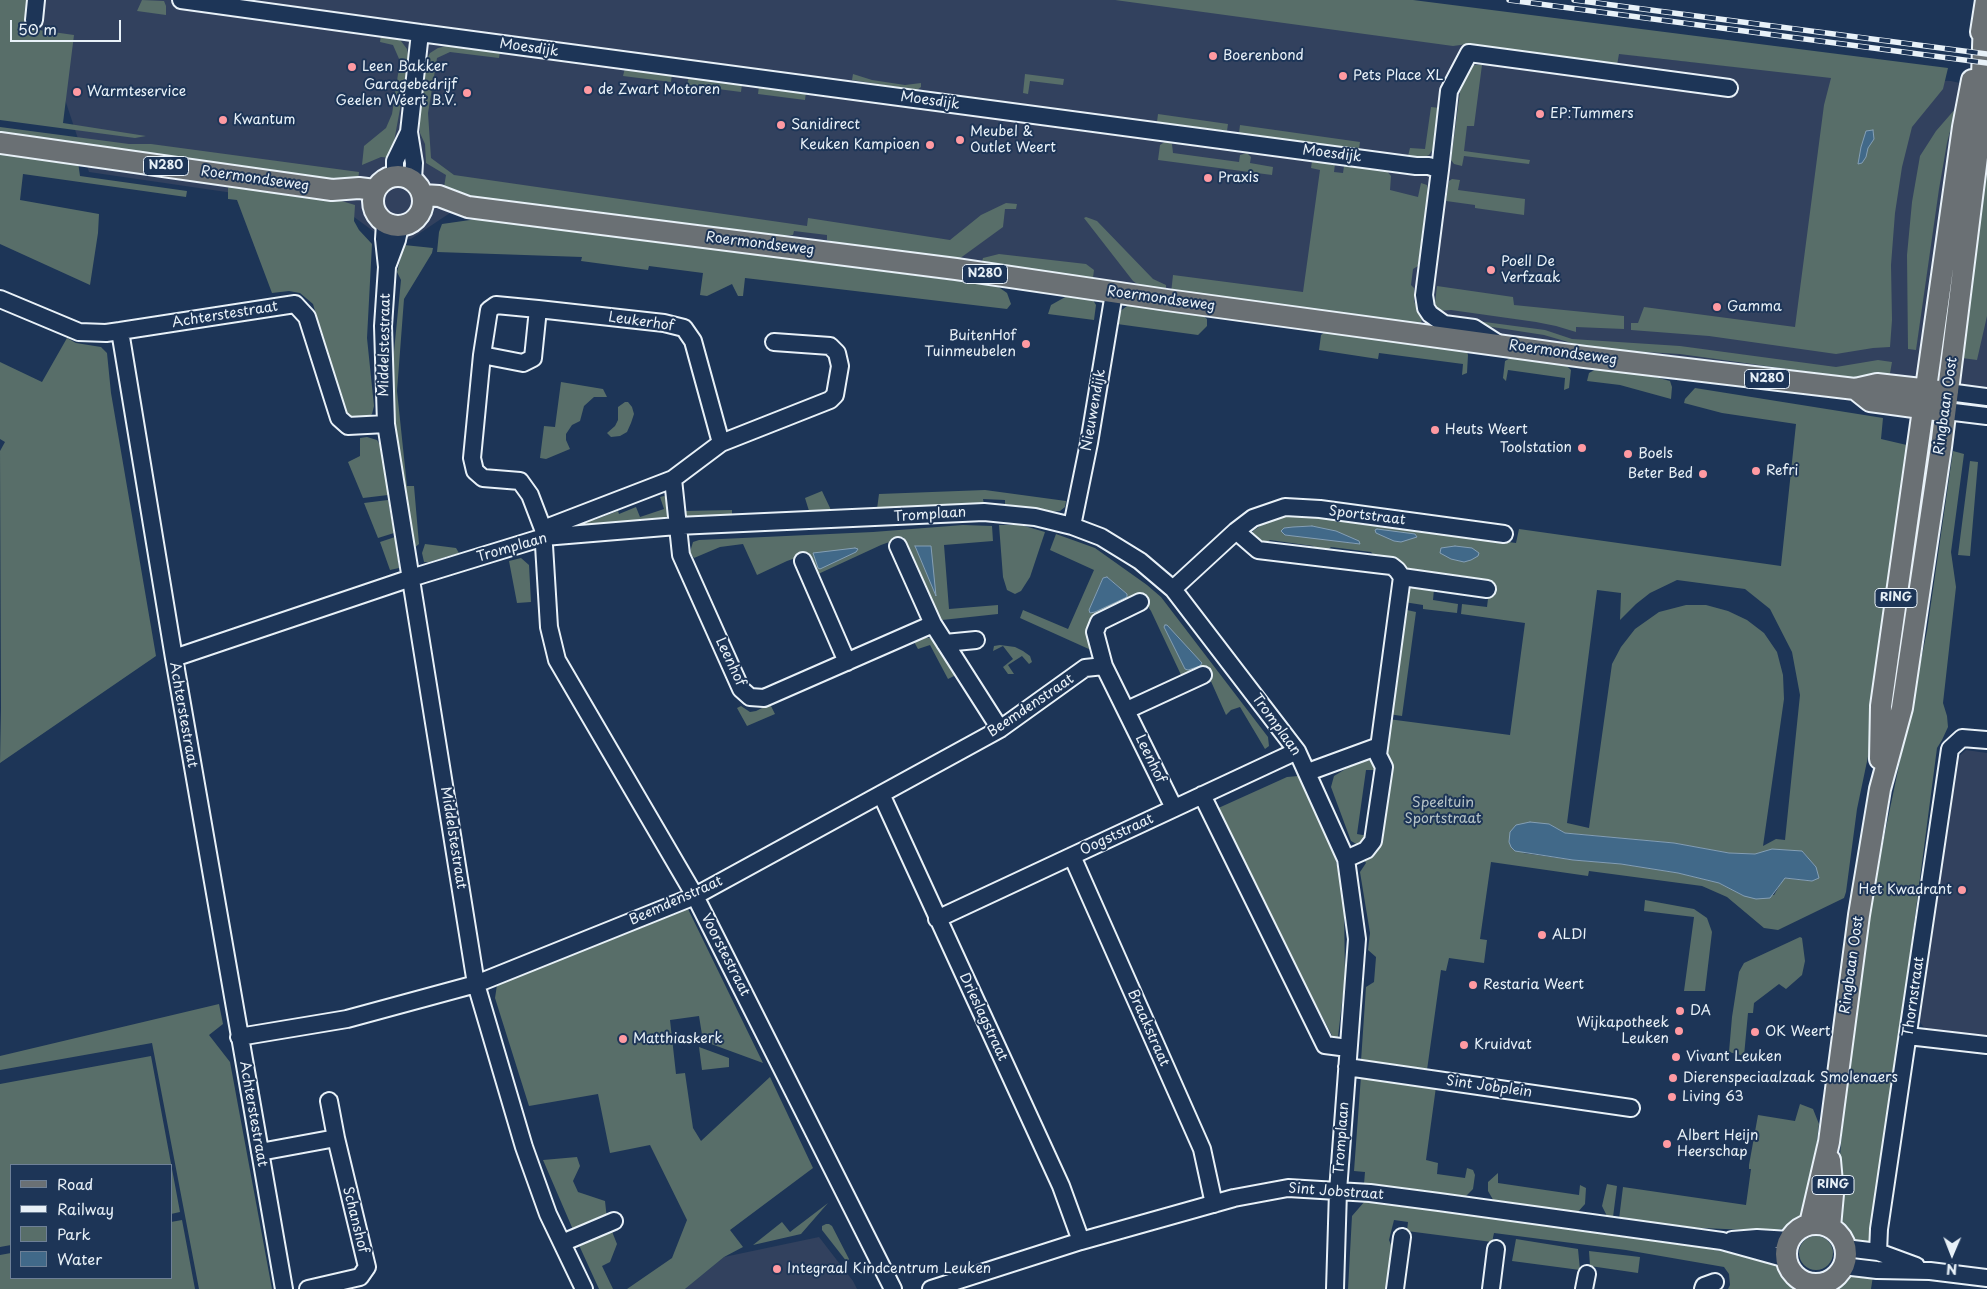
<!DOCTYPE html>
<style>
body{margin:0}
#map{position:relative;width:1987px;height:1289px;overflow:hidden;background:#1d3557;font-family:"Playpen Sans",sans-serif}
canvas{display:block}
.legend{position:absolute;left:10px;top:1164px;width:162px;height:115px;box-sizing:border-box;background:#1d3557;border:1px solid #6e8097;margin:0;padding:6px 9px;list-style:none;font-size:15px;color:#e8f1f8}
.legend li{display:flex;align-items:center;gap:10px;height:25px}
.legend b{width:25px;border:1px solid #6e8097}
.north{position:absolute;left:1927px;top:1229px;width:50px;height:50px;-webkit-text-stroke:4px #1d3557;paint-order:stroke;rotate:181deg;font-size:14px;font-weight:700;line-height:20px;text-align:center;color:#e8f1f8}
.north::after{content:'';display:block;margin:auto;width:18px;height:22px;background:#e8f1f8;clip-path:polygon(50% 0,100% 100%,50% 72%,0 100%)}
.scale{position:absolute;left:10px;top:20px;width:111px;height:22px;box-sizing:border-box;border:2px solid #e8f1f8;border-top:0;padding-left:6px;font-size:15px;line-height:18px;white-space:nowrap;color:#e8f1f8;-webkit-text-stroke:4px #1d3557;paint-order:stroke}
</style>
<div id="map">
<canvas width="1987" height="1289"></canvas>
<ul class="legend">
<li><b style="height:6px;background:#6a7074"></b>Road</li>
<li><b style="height:6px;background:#e8f1f8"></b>Railway</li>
<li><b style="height:14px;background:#586e69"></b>Park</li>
<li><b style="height:14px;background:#416989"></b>Water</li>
</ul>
<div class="north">N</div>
<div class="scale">50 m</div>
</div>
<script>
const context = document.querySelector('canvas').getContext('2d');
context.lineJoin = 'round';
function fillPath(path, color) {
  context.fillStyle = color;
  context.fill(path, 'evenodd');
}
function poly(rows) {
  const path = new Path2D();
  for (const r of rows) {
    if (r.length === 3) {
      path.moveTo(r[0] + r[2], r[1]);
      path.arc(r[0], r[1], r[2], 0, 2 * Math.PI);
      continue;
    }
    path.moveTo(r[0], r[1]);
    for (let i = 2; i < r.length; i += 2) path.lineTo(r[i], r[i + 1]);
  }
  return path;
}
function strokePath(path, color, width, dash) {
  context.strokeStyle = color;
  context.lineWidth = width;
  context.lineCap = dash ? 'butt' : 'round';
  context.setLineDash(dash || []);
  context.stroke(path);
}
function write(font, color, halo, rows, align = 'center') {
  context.font = font + ' "Playpen Sans",sans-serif';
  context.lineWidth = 4;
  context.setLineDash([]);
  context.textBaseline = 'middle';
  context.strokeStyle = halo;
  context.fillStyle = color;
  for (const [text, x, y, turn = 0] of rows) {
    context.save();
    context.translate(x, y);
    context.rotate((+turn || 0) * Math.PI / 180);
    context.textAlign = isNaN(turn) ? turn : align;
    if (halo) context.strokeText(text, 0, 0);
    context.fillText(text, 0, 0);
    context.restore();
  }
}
const built = poly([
 [32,0,1222,0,1663,59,1826,76,1951,81,1987,89,1987,419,1282,324,724,240,450,213,411,239,380,236,343,209,89,172],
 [1966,750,1987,753,1987,1037,1925,1029,1919,1021,1955,760],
 [819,1237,853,1281,857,1289,685,1289,724,1257]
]);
const green = poly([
 [0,0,28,0,25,28,74,35,63,123,146,136,135,138,0,120],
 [142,0,164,1,166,6,166,15,137,11],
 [1115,0,1413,0,1948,68,1943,89,1912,127,1902,167,1895,213,1891,265,1892,320,1890,347,1873,348,1836,354,1709,336,1631,330,1631,323,1638,323,1644,307,1795,327,1824,105,1831,78,1619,54,1617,65,1468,44,1453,46],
 [381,35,397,38,401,41,407,49,409,60,391,158,381,157,362,165,364,146,386,128,392,114,400,61,393,45,380,42],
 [451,45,500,52,499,58,450,52,437,58,428,113,431,158,454,175,807,226,808,218,950,240,981,215,1006,203,1017,204,1016,209,1005,209,1003,227,959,259,864,251,827,240,827,235,794,231,793,235,760,237,462,198,443,193,446,175,426,163,425,144,420,133,419,105,426,61,430,53,438,48],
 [1474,65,1482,65,1474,126,1467,126,1464,151,1530,160,1529,164,1464,156,1462,166,1454,164,1451,160,1462,77,1466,69],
 [625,68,672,74,671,82,623,76],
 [853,74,872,80,905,85,921,83,921,87,917,90,852,80],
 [1025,74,1064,79,1063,85,1030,81,1028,94,1023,93],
 [689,76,742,84,741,92,687,85],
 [759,86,806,92,805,100,758,94],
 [1431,107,1440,108,1434,148,1429,155,1422,158,1408,156,1410,148,1425,149],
 [1956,108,1947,143,1939,189,1916,350,1908,349,1907,255,1912,202,1920,156,1936,131],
 [1158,114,1228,124,1227,131,1157,122],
 [1240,125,1360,142,1359,149,1239,133],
 [0,127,129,144,151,144,359,172,358,182,347,182,0,136],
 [1166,141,1172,144,1173,153,1239,162,1240,155,1247,153,1251,157,1250,163,1273,167,1272,175,1158,160,1160,145],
 [1987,150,1987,316,1977,360,1962,358],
 [0,151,78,162,80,176,187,191,186,197,23,174,20,200,99,214,98,233,90,285,0,244],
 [1312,161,1335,164,1334,172,1343,173,1344,166,1386,170,1391,176,1390,190,1418,197,1421,183,1427,185,1428,191,1418,266,1413,269,1411,285,1414,288,1414,301,1422,318,1421,324,1171,293,1173,275,1303,292,1320,170,1311,168],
 [1452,179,1460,180,1458,190,1525,199,1524,215,1475,208,1475,205,1446,201,1449,181],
 [230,185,335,199,355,205,354,221,359,230,372,244,367,338,374,406,372,414,364,419,349,418,345,412,313,304,300,293,289,291,272,293,237,200,228,199,228,188],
 [1086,217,1097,221,1153,279,1166,285,1166,291,1143,288,1133,281,1084,218],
 [477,219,997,286,1007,293,1011,304,1007,309,745,278,743,296,738,296,732,284,707,296,700,295,703,273,649,266,648,270,581,261,582,257,437,252,439,232,442,224],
 [404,245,433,248,432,253,404,299,397,391,407,486,414,486,419,544,413,549,391,410,392,372,401,280,397,272],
 [999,254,1086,264,1094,270,1093,278,1087,281,987,267,982,262,983,258],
 [1437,286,1513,297,1514,305,1624,316,1624,329,1576,327,1576,332,1556,326,1536,322,1451,310,1438,311,1435,303],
 [1067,296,1093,300,1096,305,1094,320,1048,314,1051,305],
 [1136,305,1201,314,1207,319,1207,326,1198,335,1117,324,1119,312,1127,306],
 [1447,317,1545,330,1572,339,1680,346,1836,367,1878,360,1892,362,1889,379,1852,378,1680,354,1592,349,1544,335,1447,320],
 [1326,331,1466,349,1468,355,1467,373,1462,375,1463,364,1379,353,1378,359,1319,350,1321,335],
 [67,338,76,343,101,347,107,353,111,393,156,656,0,763,1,709,0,451,5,442,0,439,0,362,42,382],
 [1514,356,1564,363,1571,370,1569,388,1564,390,1565,378,1508,370,1506,381,1503,378,1505,361],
 [1598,368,1640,373,1670,381,1672,387,1671,399,1620,385,1587,381,1589,373],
 [561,382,603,389,607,397,594,397,584,406,580,421,572,425,566,434,566,440,570,449,546,459,540,458,544,426,555,427],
 [1695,388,1883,418,1881,439,1911,446,1874,728,1857,809,1846,892,1844,898,1778,930,1764,928,1727,897,1702,886,1589,871,1588,876,1491,862,1480,939,1487,940,1484,963,1449,958,1446,971,1441,970,1427,1070,1361,1061,1366,987,1374,982,1376,957,1368,950,1370,933,1360,872,1366,863,1364,860,1372,856,1377,849,1388,719,1510,735,1525,623,1461,614,1462,604,1487,607,1490,582,1408,572,1376,558,1371,552,1331,547,1325,552,1317,551,1313,546,1270,540,1264,544,1252,535,1253,531,1267,521,1283,516,1304,516,1516,543,1519,529,1781,566,1796,424,1722,413,1684,403,1685,399],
 [1312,526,1357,544,1320,538,1285,535,1284,528],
 [1677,580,1745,589,1770,609,1792,652,1800,695,1785,840,1776,839,1763,846,1784,699,1783,675,1777,652,1764,633,1747,620,1728,611,1706,605,1686,605,1659,612,1635,629,1621,647,1612,664,1589,828,1567,823,1597,590,1621,593,1620,620,1636,604,1650,593],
 [1549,824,1565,833,1674,843,1729,853,1755,854,1802,851,1816,867,1812,881,1784,878,1774,895,1744,896,1719,883,1678,873,1621,864,1573,860,1523,853],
 [625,402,628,402,632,407,634,414,631,423,627,432,620,436,611,437,607,433,615,426,618,420,618,407],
 [367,437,377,440,380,445,388,495,363,498,348,462,360,456,360,438],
 [1953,451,1964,454,1951,552,1956,587,1943,703,1947,716,1948,727,1942,740,1937,748,1873,1238,1869,1244,1855,1241,1848,1235,1838,1218,1836,1207,1846,1079,1868,914,1927,631],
 [1970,461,1978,462,1970,556,1958,555],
 [985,490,1066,501,1065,507,1060,511,1050,512,1005,504,1005,500,983,499,984,504,877,509,879,494],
 [822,491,831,510,809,511,805,498],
 [664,496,668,498,669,518,665,521,576,528,578,524,592,518,594,520,618,511,619,514,636,507,640,517,664,509,660,497],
 [388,500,394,533,378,538,364,503],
 [732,510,732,516,688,517,685,516,685,511],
 [963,525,992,526,993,541,944,545,949,609,998,605,998,614,942,620,937,617,903,537,881,545,816,575,807,554,787,561,757,575,743,544,720,547,694,558,690,552,693,542,699,540,873,532],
 [999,525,1021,525,1045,532,1030,577,1021,591,1015,594,1007,590,1003,577],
 [1056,534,1095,548,1147,585,1161,597,1268,737,1269,746,1265,749,1240,707,1231,710,1226,715,1205,668,1182,677,1151,611,1143,599,1092,619,1088,633,1093,650,1091,650,1020,618,1023,610,1068,629,1094,570,1050,550],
 [1107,577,1127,594,1090,613,1089,610,1103,578],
 [395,537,399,568,390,570,380,542],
 [425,544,456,548,459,553,429,562,424,562,422,553],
 [521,558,529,565,531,602,517,603,509,561],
 [1415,587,1434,589,1433,600,1458,604,1457,613,1423,609,1423,605,1404,602,1405,594,1409,589],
 [1407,610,1416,612,1402,716,1388,714,1402,614,1406,614],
 [921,637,930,638,934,642,956,675,948,679,930,645,918,649,913,640],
 [1000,645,1015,647,1023,651,1030,656,1032,662,1029,664,1022,656,1008,665,1014,674,1008,674,1003,667,1013,659,1003,646,993,651,994,646],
 [770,704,775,714,747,726,737,708,741,706,750,712,756,711],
 [1362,759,1371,761,1377,770,1366,770,1357,834,1368,836,1365,842,1358,845,1351,841,1331,787,1334,776],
 [1298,776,1308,789,1333,848,1340,879,1344,906,1345,977,1337,1045,1214,810,1287,777],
 [1645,900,1694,909,1707,918,1712,932,1705,991,1684,991,1694,917,1644,911],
 [688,909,763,1063,703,1041,699,1016,670,1020,676,1074,685,1073,693,1128,701,1141,770,1077,813,1168,730,1230,743,1247,724,1257,685,1289,627,1289,672,1258,687,1220,650,1145,610,1153,598,1094,529,1106,495,998,497,985],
 [1800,937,1802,938,1805,961,1802,975,1786,989,1779,984,1754,1003,1753,1013,1748,1013,1744,1056,1729,1052,1732,1017,1739,972,1744,963],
 [219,1004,223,1024,209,1035,230,1062,272,1289,199,1289,152,1043,0,1070,0,1056],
 [699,1047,729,1058,729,1067,702,1070],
 [151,1056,180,1212,171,1214,171,1165,11,1165,11,1245,0,1247,0,1084],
 [1361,1076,1436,1087,1426,1160,1438,1163,1437,1174,1465,1178,1467,1168,1473,1170,1475,1175,1473,1189,1464,1198,1364,1184,1365,1172,1354,1171],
 [1800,1104,1813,1109,1819,1124,1811,1193,1802,1218,1787,1228,1770,1231,1680,1227,1619,1219,1623,1187,1746,1205,1751,1169,1749,1169,1749,1165,1758,1115,1795,1121],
 [577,1157,580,1166,573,1181,578,1192,605,1201,607,1219,574,1232,543,1160],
 [1498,1173,1498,1183,1579,1195,1580,1185,1586,1188,1585,1204,1576,1214,1495,1203,1488,1191,1488,1182],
 [1607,1184,1617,1186,1613,1217,1607,1216,1602,1206],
 [1365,1201,1629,1234,1769,1260,1781,1269,1791,1283,1793,1289,1728,1289,1730,1285,1729,1274,1724,1267,1626,1250,1494,1233,1492,1242,1407,1231,1408,1222,1394,1220,1389,1240,1393,1250,1387,1289,1348,1289,1352,1216],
 [828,1203,801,1234,753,1245,782,1222,790,1232],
 [182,1220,195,1289,0,1289,0,1255,11,1253,11,1278,171,1278,171,1222],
 [826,1224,829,1224,832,1226,849,1259,847,1262,822,1230,822,1226],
 [611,1229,617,1244,610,1262,602,1266,613,1289,599,1289,578,1243],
 [1816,1253,17],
 [1516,1239,1578,1249,1580,1270,1512,1261],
 [1589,1251,1640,1257,1638,1273,1590,1266],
 [1851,1275,1873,1276,1871,1289,1830,1289]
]);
const water = poly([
 [1873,130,1874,139,1868,148,1866,157,1862,163,1858,164,1861,147,1866,131,1873,130],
 [1312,526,1336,531,1359,541,1360,544,1285,535,1281,531,1284,528,1293,527,1312,526],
 [1377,529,1415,534,1417,537,1401,542,1394,541,1376,533,1375,530,1377,529],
 [915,546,931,546,936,596,915,546],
 [1455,546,1472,548,1479,553,1478,556,1471,560,1464,562,1451,559,1440,553,1441,548,1455,546],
 [855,548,858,549,856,552,820,569,818,568,813,553,855,548],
 [1107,577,1127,594,1127,597,1095,612,1090,613,1089,610,1103,578,1107,577],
 [1165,625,1167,625,1202,663,1200,666,1188,670,1185,669,1164,627,1165,625],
 [1530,822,1549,824,1565,833,1674,843,1729,853,1755,854,1772,849,1802,851,1816,867,1819,878,1812,881,1785,878,1770,898,1756,899,1744,896,1719,883,1678,873,1621,864,1573,860,1515,851,1511,847,1509,842,1510,832,1516,825,1530,822]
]);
const minor = poly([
 [181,0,420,33,409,132,414,163,413,180],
 [34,20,36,0],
 [420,33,1416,166,1429,166,1440,170,1449,91,1469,53,1729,88],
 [1440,170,1424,295,1426,308,1430,314,1444,324,1474,328,1499,344],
 [395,176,395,161,409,132],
 [385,223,384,239,387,267,383,326,386,424,476,984,524,1147,548,1214,584,1289],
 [388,264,397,240,400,226],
 [0,299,79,332,106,333,120,331],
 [774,342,830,346,837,353,840,366,835,395,830,400,721,443,673,479,681,555,741,689,750,697,764,698,933,624,1000,729],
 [482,355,523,363,533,358,538,309],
 [1948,392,1987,397],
 [1946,411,1987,416],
 [721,443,693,341,684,328,664,323,538,309,496,305,489,310,482,355,472,458,475,471,483,478,520,481,530,495,543,529,549,627,557,660,695,896,893,1289],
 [1072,526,1089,443,1114,293],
 [543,529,673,479],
 [1236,531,1258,550,1383,565,1392,566,1397,570,1402,577],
 [898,546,933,624],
 [803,561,847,662],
 [1173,589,1236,531,1253,518,1285,507,1320,509,1504,534],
 [1140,602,1099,622,1095,632,1104,666,1174,808],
 [945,643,976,640],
 [174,658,411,578,544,537,677,526,984,512,1035,517,1072,526,1101,537,1140,561,1173,589,1297,751,1346,859,1357,939,1338,1191,1335,1289],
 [1127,710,1203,675],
 [1308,772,1379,746],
 [881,794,1061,1186,1081,1241],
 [1202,795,1325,1045,1348,1048],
 [1072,856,1202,1149,1214,1204],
 [1346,859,1366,850,1373,841,1384,767,1378,755,1402,577,1487,589],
 [937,919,1297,751],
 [1908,1036,1987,1045],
 [239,1037,347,1019,476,984,695,896,1000,729,1085,668,1104,666],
 [1347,1067,1631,1108],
 [260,1152,336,1138],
 [1732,1240,1757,1238,1790,1240],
 [562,1243,614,1221],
 [1845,1248,1878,1252,1916,1266],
 [1878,1252,1879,1229,1950,749,1962,738,1987,740],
 [1843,1266,1877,1270,1930,1271,1987,1278],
 [284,1289,174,658,120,331,295,304,307,317,339,418,348,426,386,424],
 [308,1289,360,1277,367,1267,336,1138,329,1101],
 [931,1289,1081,1241,1234,1198,1288,1188,1370,1193,1439,1202,1722,1241,1787,1259],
 [1395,1289,1402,1237],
 [1491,1289,1496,1249],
 [1584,1289,1587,1274],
 [1703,1289,1704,1286,1715,1282]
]);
const major = poly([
 [1981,32,1986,0],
 [0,143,332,190,359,188,375,190],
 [398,201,25],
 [423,195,439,196,468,207,956,269,1167,300,1585,357,1855,389,1877,384,1948,392],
 [1855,389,1870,401,1936,410],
 [1880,759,1881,706,1963,127,1972,80],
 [1810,1224,1829,1142,1859,915,1880,789,1902,708,1941,447,1980,133,1984,19],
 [1816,1254,30],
 [1830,1227,1833,1194,1830,1160]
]);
const rail = poly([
 [1509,0,1987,63],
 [1574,0,1987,54]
]);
const markers = [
 [1213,56,5,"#ff9aa2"],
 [352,67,5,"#ff9aa2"],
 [1343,76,5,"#ff9aa2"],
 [588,90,5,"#ff9aa2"],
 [77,92,5,"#ff9aa2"],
 [467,93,5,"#ff9aa2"],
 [1540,114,5,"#ff9aa2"],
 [223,120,5,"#ff9aa2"],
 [781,125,5,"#ff9aa2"],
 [960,140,5,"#ff9aa2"],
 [930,145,5,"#ff9aa2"],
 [1208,178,5,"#ff9aa2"],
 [1491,270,5,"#ff9aa2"],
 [1717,307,5,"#ff9aa2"],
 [1026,344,5,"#ff9aa2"],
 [1435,430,5,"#ff9aa2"],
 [1582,448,5,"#ff9aa2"],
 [1628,454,5,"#ff9aa2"],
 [1756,471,5,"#ff9aa2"],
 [1703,474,5,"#ff9aa2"],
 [1962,890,5,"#ff9aa2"],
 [1542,935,5,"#ff9aa2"],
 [1473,985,5,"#ff9aa2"],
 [1680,1011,5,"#ff9aa2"],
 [1679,1031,5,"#ff9aa2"],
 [1755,1032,5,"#ff9aa2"],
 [623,1039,5,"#ff9aa2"],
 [1464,1045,5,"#ff9aa2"],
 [1676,1057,5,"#ff9aa2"],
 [1673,1078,5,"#ff9aa2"],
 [1672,1097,5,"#ff9aa2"],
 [1667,1144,5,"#ff9aa2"],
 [777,1269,5,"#ff9aa2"]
];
const shields = [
 [166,166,45],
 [985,274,45],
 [1767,379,45],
 [1896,598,42],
 [1833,1185,42]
];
const shieldNames = [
 ["N280",166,166],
 ["N280",985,274],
 ["N280",1767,379],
 ["RING",1896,598],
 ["RING",1833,1185]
];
const streetNames = [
 ["Moesdijk",529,48,8],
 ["Moesdijk",930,101,8],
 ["Moesdijk",1332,154,7],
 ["Roermondseweg",255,179,8],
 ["Roermondseweg",760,244,7],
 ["Roermondseweg",1161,299,8],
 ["Achterstestraat",225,315,-9],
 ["Leukerhof",641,322,8],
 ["Middelstestraat",385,345,-89],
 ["Roermondseweg",1563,353,8],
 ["Ringbaan Oost",1946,406,-82],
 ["Nieuwendijk",1094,410,-80],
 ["Tromplaan",930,515,-4],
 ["Sportstraat",1367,516,7],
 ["Tromplaan",512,548,-16],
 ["Leenhof",730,662,65],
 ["Beemdenstraat",1031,706,-34],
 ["Achterstestraat",183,715,80],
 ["Tromplaan",1276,725,54],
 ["Leenhof",1150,759,64],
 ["Oogststraat",1117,835,-25],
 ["Middelstestraat",453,838,81],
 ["Beemdenstraat",676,901,-24],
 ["Voorstestraat",725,955,63],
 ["Ringbaan Oost",1852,965,-82],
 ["Thornstraat",1914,997,-82],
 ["Drieslagstraat",983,1017,65],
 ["Braakstraat",1148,1028,66],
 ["Sint Jobplein",1489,1087,8],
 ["Achterstestraat",253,1114,80],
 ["Tromplaan",1342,1138,-86],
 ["Sint Jobstraat",1336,1192,4],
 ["Schanshof",355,1220,76]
];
const poiNames = [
 ["Boerenbond",1223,56],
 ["Leen Bakker",362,67],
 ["Pets Place XL",1353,76],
 ["Garagebedrijf",457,85,"right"],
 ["Geelen Weert B.V.",457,101,"right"],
 ["de Zwart Motoren",598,90],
 ["Warmteservice",87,92],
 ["EP:Tummers",1550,114],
 ["Kwantum",233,120],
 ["Sanidirect",791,125],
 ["Meubel &",970,132],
 ["Outlet Weert",970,148],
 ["Keuken Kampioen",920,145,"right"],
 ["Praxis",1218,178],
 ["Poell De",1501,262],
 ["Verfzaak",1501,278],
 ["Gamma",1727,307],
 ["BuitenHof",1016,336,"right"],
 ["Tuinmeubelen",1016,352,"right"],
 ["Heuts Weert",1445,430],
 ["Toolstation",1572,448,"right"],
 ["Boels",1638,454],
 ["Refri",1766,471],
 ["Beter Bed",1693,474,"right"],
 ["Het Kwadrant",1952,890,"right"],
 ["ALDI",1552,935],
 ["Restaria Weert",1483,985],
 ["DA",1690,1011],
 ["Wijkapotheek",1669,1023,"right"],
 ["Leuken",1669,1039,"right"],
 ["OK Weert",1765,1032],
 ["Matthiaskerk",633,1039],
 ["Kruidvat",1474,1045],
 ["Vivant Leuken",1686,1057],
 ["Dierenspeciaalzaak Smolenaers",1683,1078],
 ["Living 63",1682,1097],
 ["Albert Heijn",1677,1136],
 ["Heerschap",1677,1152],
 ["Integraal Kindcentrum Leuken",787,1269]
];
const parkNames = [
 ["Speeltuin",1443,803],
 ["Sportstraat",1443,819]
];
fillPath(built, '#32415e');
fillPath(green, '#586e69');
fillPath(water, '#416989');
strokePath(water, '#849fb5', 1);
strokePath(minor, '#e8f1f8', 20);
strokePath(major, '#e8f1f8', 24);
strokePath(minor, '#1d3557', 16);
strokePath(major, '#6a7074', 20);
strokePath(rail, '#e8f1f8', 5.5);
strokePath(rail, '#1d3557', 4, [11]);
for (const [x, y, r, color] of markers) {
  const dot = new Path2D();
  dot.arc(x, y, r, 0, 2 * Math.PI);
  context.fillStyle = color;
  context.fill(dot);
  strokePath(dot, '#1d3557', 2);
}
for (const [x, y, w] of shields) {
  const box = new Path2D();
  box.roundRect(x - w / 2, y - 9.5, w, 19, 4);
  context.fillStyle = '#1d3557';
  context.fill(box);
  strokePath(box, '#e8f1f8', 1);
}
write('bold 12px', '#e8f1f8', null, shieldNames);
write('14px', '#e8f1f8', '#1d3557', streetNames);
write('14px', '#e8f1f8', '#1d3557', poiNames, 'left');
write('14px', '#b6c3c6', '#1d3557', parkNames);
</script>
